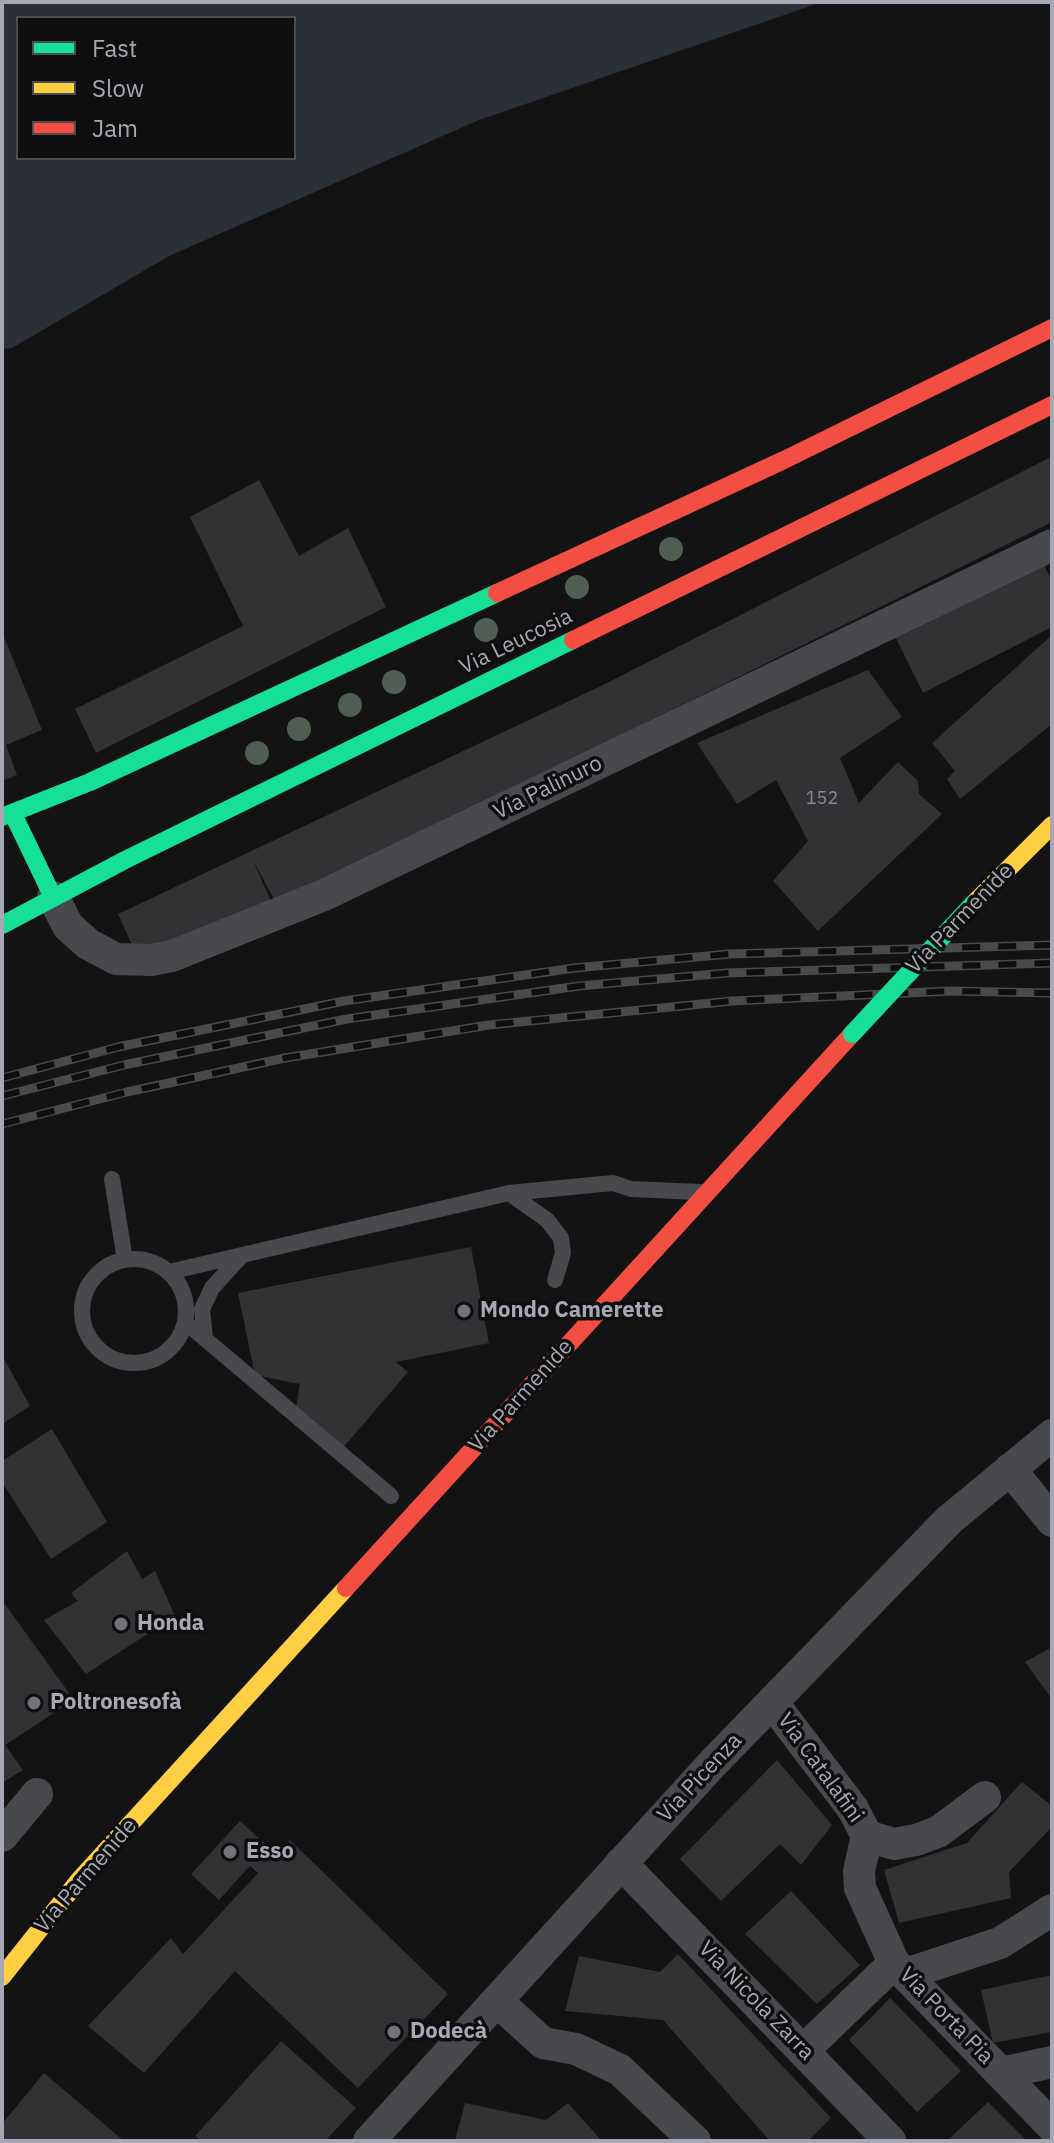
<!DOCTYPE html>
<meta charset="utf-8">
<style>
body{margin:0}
#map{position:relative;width:1054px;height:2143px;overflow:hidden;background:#131314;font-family:"IBM Plex Sans",sans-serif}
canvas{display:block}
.frame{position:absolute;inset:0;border:4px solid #a6a8b3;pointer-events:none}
.legend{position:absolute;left:16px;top:16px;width:280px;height:144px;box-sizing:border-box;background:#0e0e0f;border:2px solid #4b4c51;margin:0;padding:10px 14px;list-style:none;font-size:24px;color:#a6a8b3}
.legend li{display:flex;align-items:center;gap:16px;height:40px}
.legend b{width:40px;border:2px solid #4b4c51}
</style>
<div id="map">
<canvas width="1054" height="2143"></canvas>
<div class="frame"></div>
<ul class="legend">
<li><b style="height:10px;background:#16e098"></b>Fast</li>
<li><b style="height:10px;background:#ffcf43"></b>Slow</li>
<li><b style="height:10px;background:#f24e42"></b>Jam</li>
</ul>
</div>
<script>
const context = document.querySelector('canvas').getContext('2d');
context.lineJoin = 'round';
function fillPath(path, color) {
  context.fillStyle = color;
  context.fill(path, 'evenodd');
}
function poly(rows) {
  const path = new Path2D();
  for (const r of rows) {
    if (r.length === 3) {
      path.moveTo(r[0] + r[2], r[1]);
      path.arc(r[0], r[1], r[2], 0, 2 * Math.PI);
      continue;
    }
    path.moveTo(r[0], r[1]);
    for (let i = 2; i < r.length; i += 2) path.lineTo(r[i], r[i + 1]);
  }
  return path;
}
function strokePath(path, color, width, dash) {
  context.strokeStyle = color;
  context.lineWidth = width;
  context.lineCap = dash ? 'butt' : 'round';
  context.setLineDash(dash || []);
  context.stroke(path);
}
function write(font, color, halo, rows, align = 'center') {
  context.font = font + ' "IBM Plex Sans",sans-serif';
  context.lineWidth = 7;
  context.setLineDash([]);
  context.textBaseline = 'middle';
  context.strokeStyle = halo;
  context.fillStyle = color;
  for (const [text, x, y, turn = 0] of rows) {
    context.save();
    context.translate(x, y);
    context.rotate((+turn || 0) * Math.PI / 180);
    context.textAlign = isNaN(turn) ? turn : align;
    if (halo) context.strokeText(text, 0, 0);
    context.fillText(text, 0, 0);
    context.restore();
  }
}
const water = poly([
 [2,2,822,2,479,120,169,256,12,348,2,349],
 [18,18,294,18,294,158,18,158]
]);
const building = poly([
 [1051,457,1052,522,277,905,253,860,272,904,137,956,118,914,603,685],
 [259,480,299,556,348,528,386,607,96,753,75,709,243,626,190,517],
 [1043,563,1052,581,1052,627,923,693,893,632],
 [2,632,42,730,6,745,17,775,2,781],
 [1052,635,1052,724,960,799,947,779,955,771,932,743],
 [868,670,902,717,840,758,859,803,898,762,918,781,919,794,942,814,818,931,773,881,808,841,776,780,737,804,697,743],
 [471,1247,489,1343,396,1362,408,1372,343,1448,296,1407,300,1384,255,1375,238,1293],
 [2,1355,30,1406,2,1424],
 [52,1429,107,1522,51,1559,2,1482,2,1461],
 [127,1551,142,1579,155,1571,175,1616,86,1674,44,1620,78,1601,71,1593],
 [2,1600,74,1700,5,1745,23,1770,2,1783],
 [1052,1647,1052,1699,1025,1662],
 [777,1760,832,1825,801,1865,780,1844,721,1901,680,1859],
 [1022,1782,1052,1806,1052,1827,1009,1872,1011,1898,899,1923,884,1870,967,1843],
 [240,1821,276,1854,290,1840,448,1994,358,2088,235,1971,144,2073,88,2026,171,1938,183,1954,258,1873,250,1866,219,1900,191,1874],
 [791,1891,860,1965,817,2004,745,1934],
 [678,1954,831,2118,808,2141,770,2141,663,2020,565,2011,579,1956,660,1972],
 [1052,1975,1052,2032,993,2043,981,1990],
 [890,1998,961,2071,917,2112,849,2040],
 [281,2041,356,2108,325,2141,201,2141,195,2136],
 [44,2073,124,2141,2,2141,2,2124],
 [988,2102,1027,2141,947,2141],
 [465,2103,546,2120,568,2103,602,2141,455,2141]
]);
const lane = poly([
 [112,1179,125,1260],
 [509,1193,547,1220,561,1238,563,1253,555,1280],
 [134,1311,52],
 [169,1272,509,1193,613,1183,631,1189,700,1192],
 [185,1322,391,1496],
 [205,1339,202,1309,212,1288,242,1255]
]);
const street = poly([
 [53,897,68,926,88,944,116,959,151,960,172,956,324,895,1052,545],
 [1010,1469,1052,1521],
 [772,1702,853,1809,867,1836,894,1844,916,1840,938,1832,985,1797],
 [2,1836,37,1794],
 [867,1836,859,1871,860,1888,894,1963],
 [621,1863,890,2141],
 [906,1974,1000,1943,1052,1910],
 [498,2002,543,2043,576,2049,620,2070,695,2141],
 [804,2050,894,1963,1052,2126],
 [1002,2073,1052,2062],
 [369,2141,713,1763,949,1520,1052,1435]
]);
const fast = poly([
 [13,814,53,897],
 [2,817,90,782,497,593],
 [2,925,125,860,573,640]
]);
const slow = poly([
 [973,904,1052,825],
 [2,1977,79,1880,346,1588]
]);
const jam = poly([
 [497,593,784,460,1052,328],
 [573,640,1052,405],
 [346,1588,852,1034]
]);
const rail = poly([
 [2,1078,118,1047,344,1001,574,968,729,954,1052,945],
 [2,1096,124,1065,347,1019,579,986,727,973,1052,963],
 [2,1124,127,1092,285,1058,489,1025,732,1001,951,991,1052,993]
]);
const fastBridge = poly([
 [852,1034,973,904]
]);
const trees = [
 [671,549],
 [577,587],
 [486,630],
 [394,682],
 [350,705],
 [299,729],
 [257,753]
];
const markers = [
 [464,1311,8,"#73747b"],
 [121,1624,8,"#73747b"],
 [34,1703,8,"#73747b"],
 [230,1852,8,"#73747b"],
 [394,2032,8,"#73747b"]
];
const numberNames = [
 ["152",822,799]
];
const streetNames = [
 ["Via Leucosia",516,642,-26],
 ["Via Palinuro",548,788,-26],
 ["Via Parmenide",960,919,-46],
 ["Via Parmenide",521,1396,-48],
 ["Via Catalafini",820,1768,54],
 ["Via Picenza",700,1778,-47],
 ["Via Parmenide",86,1876,-49],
 ["Via Nicola Zarra",756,2001,46],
 ["Via Porta Pia",946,2016,46]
];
const poiNames = [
 ["Mondo Camerette",480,1311],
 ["Honda",137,1624],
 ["Poltronesofà",50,1703],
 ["Esso",246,1852],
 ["Dodecà",410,2032]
];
fillPath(water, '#2b3037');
fillPath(building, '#323235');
strokePath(lane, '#48494c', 16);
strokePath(street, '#48494c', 32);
strokePath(fast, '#16e098', 18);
strokePath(slow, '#ffcf43', 18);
strokePath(jam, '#f24e42', 18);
strokePath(rail, '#494a4c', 9);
strokePath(rail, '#0e0e0f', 6, [18]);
strokePath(fastBridge, '#16e098', 18);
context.fillStyle = '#4e5e52';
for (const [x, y] of trees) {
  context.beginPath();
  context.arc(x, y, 12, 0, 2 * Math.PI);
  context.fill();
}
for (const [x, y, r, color] of markers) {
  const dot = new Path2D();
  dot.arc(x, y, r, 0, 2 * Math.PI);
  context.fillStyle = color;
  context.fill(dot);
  strokePath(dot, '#0e0e0f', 3);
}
write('18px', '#898a94', null, numberNames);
write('22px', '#a6a8b3', '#0e0e0f', streetNames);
write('bold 22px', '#a6a8b3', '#0e0e0f', poiNames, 'left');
</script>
